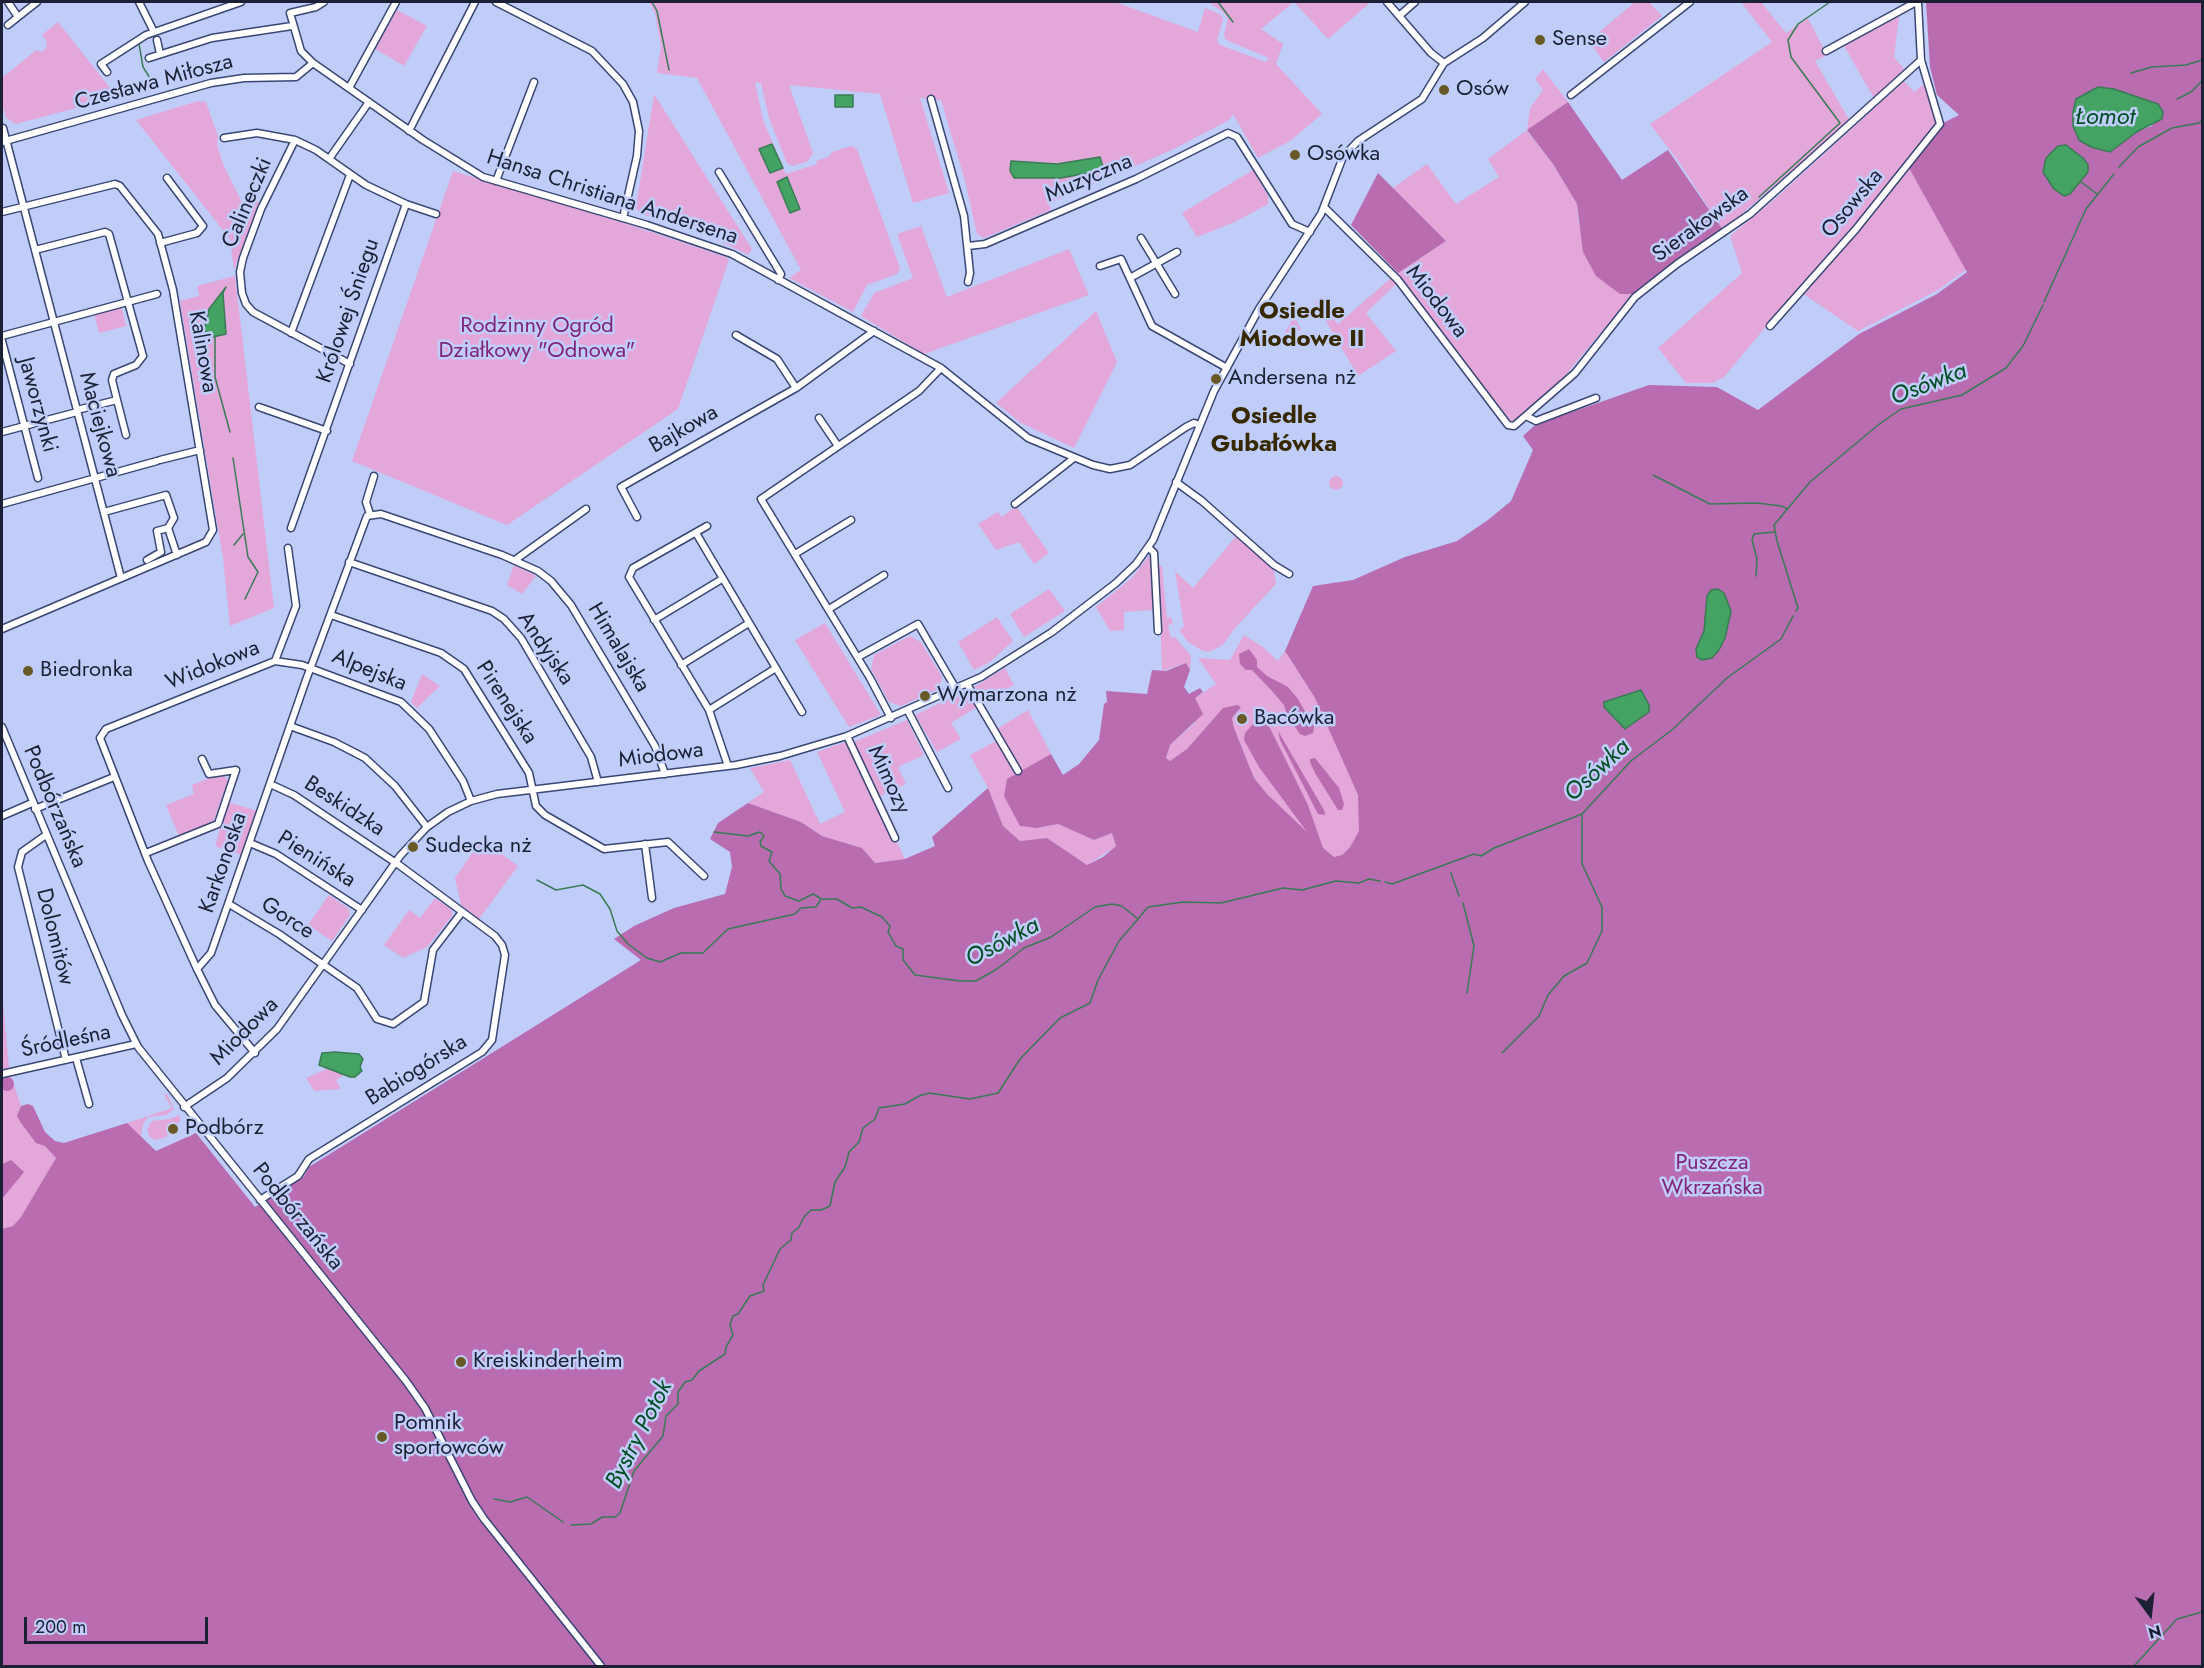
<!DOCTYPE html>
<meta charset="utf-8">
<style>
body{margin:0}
#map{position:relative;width:2204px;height:1668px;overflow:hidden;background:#c0cdf9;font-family:Jost,sans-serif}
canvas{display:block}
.frame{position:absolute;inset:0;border:3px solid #1b2034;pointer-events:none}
.north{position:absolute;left:2120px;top:1584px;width:60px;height:60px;-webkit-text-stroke:4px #c0cdf9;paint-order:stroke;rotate:165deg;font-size:16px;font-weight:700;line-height:24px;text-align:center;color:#1b2034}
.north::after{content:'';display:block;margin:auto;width:21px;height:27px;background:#1b2034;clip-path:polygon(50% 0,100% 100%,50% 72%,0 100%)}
.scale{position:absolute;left:24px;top:1617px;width:184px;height:27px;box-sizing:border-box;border:3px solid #1b2034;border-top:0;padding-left:8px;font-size:18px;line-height:21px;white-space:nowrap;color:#1b2034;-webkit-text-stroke:4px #c0cdf9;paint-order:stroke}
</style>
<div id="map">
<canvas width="2204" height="1668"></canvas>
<div class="frame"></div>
<div class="north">N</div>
<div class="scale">200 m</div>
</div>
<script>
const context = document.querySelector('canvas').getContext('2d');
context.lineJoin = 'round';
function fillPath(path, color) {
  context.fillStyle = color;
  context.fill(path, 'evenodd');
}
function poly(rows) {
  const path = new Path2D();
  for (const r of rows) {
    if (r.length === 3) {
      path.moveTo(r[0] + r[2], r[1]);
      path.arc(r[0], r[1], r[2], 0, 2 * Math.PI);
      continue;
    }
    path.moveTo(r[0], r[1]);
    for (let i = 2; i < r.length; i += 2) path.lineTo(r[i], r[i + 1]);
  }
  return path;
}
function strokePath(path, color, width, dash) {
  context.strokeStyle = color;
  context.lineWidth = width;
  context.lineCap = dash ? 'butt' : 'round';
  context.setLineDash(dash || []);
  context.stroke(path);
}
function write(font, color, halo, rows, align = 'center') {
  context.font = font + ' Jost,sans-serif';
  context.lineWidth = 5;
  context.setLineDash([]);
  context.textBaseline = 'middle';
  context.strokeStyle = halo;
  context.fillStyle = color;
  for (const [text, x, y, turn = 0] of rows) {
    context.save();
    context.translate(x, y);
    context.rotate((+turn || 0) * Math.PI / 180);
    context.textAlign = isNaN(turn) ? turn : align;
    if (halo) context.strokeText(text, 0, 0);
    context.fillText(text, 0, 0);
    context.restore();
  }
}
const green = poly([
 [649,2,1115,2,1198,32,1205,8,1220,14,1223,20,1217,41,1220,45,1266,62,1269,58,1226,40,1224,35,1228,19,1223,12,1208,2,1294,2,1261,29,1283,44,1276,64,1322,114,1290,141,1258,158,1233,114,1229,120,1172,150,1049,203,1051,210,984,238,977,234,965,181,941,100,789,85,813,153,808,161,793,166,787,163,769,118,761,83,755,82,763,120,786,174,817,164,816,161,828,157,832,152,851,146,857,149,900,268,897,274,867,285,853,312,789,278,801,270,697,78,657,73,661,47,655,13],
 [1294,2,1371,2,1328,39],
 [1635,2,1649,2,1662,16,1604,62,1589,41],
 [1741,2,1761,2,1786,33,1808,18,1827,55,1815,61,1850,121,1723,230,1679,162,1650,124,1772,42],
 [397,10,427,26,404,66,375,49],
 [1899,16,1894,57,1904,69,1874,98,1844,46],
 [58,22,117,97,16,124,6,118,2,104,2,78,36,50,42,52,47,47,46,40,42,35],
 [1543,69,1568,102,1527,131,1553,164,1577,204,1579,226,1620,294,1633,294,1553,390,1514,423,1510,423,1396,274,1446,241,1393,188,1427,164,1456,204,1499,177,1488,159,1527,130,1530,108,1543,90,1535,79],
 [1904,81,1914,92,1924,84,1938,125,1855,228,1769,323,1724,377,1713,383,1686,383,1658,348,1742,273,1730,236,1776,198],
 [654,94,752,249,748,255,706,234,639,213,636,208],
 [880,94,920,98,949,193,913,203],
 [198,101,206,102,218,136,217,145,223,164,242,203,251,199,259,202,234,270,230,239,136,120],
 [1909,168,1967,269,1938,290,1858,331,1802,293],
 [1253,170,1268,196,1268,204,1235,222,1197,237,1182,213],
 [453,171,624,223,726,257,729,260,678,409,507,525,352,461],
 [921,226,947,297,1069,249,1089,295,924,354,861,316,874,293,913,278,897,234],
 [235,276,274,608,230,626,223,558,180,301,199,296,197,286],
 [1391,278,1396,284,1366,313,1396,351,1358,376,1313,299,1338,324],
 [121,306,126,326,99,333,94,313],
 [1096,311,1117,362,1074,448,1021,423,996,403],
 [1292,320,1296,320,1301,329,1283,340,1282,338],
 [1336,483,7],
 [1016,506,1049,553,1034,564,1019,542,996,550,978,524,998,512,1002,517],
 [1237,535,1273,567,1276,584,1235,628,1223,645,1209,652,1201,650,1188,642,1179,630,1184,626,1175,571,1193,588],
 [1148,557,1153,558,1154,610,1124,612,1124,630,1110,631,1096,607,1132,578],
 [1158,562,1162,567,1167,618,1171,617,1173,624,1168,625,1171,638,1175,637,1191,656,1190,670,1186,663,1162,671],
 [514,565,536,576,522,594,507,585],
 [1049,589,1065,611,1024,637,1010,614],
 [997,617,1013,641,990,662,974,670,958,642],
 [825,623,881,715,849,727,795,640],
 [1244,635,1263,647,1278,661,1285,651,1315,698,1330,730,1358,795,1360,815,1359,831,1350,847,1342,855,1334,857,1327,853,1267,794,1254,778,1234,728,1232,718,1239,711,1223,709,1187,749,1170,761,1166,758,1170,745,1195,723,1195,698,1216,684,1198,658,1230,660],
 [910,636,921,642,942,677,939,689,901,706,889,702,871,669,874,655],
 [1005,668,1014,685,981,702,973,688],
 [422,674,440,686,417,708,411,702],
 [968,690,977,707,951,723,961,739,937,752,915,715],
 [1028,710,1051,754,1007,780,1037,828,1058,824,1094,840,1112,833,1116,846,1087,865,1047,838,1021,841,1010,835,1003,826,988,788,970,755,1002,738,997,729],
 [907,720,924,755,898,767,906,784,880,796,854,742],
 [846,742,893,843,897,842,905,859,875,863,862,848,822,836,801,822,748,803,764,792,750,768,790,760,820,824,845,812,817,752],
 [222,773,228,781,213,822,179,836,166,805,194,794,192,785],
 [228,802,257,811,242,855,215,846],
 [482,839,518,866,479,919,461,905,455,878],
 [329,895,349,909,350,915,332,941,308,925],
 [435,898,452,910,452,916,427,947,403,958,384,945,409,910,420,918],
 [2,992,9,1067,2,1070],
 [331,1067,344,1075,336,1080,341,1089,314,1091,306,1078],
 [11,1076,21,1106,18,1116,56,1158,22,1217,13,1226,2,1229,2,1199,7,1193,11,1160,2,1164,2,1078],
 [167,1094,174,1109,166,1115,148,1117,143,1124,141,1137,127,1123,172,1108,164,1095],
 [179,1115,181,1120,166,1137,156,1140,150,1137,147,1129,152,1121,170,1119]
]);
const forest = poly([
 [1926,2,2202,2,2202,1666,2,1666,2,1229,13,1226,21,1217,56,1158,45,1146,36,1143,21,1123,17,1116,21,1106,28,1104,33,1106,45,1132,55,1141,64,1143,127,1123,156,1151,196,1133,255,1207,304,1176,309,1167,641,960,614,939,634,926,674,908,725,894,732,867,730,852,710,839,718,823,748,803,801,822,822,836,862,848,875,863,905,859,935,846,932,837,988,788,1003,826,1020,841,1047,838,1087,865,1103,857,1116,846,1112,833,1094,840,1058,824,1037,828,1020,826,1004,796,1007,779,1051,754,1063,775,1079,764,1099,740,1104,704,1107,702,1106,691,1147,694,1152,670,1166,671,1186,663,1190,670,1184,687,1189,694,1200,688,1203,692,1195,698,1203,714,1170,745,1166,758,1170,761,1187,749,1223,708,1237,705,1241,707,1232,718,1234,728,1254,778,1267,794,1307,832,1259,767,1244,740,1245,733,1254,723,1262,721,1268,724,1308,805,1323,848,1334,857,1342,855,1350,847,1359,831,1358,795,1315,698,1285,651,1313,586,1353,580,1405,557,1457,541,1488,520,1511,501,1533,450,1523,436,1535,425,1649,385,1717,387,1758,410,1859,334,1937,294,1967,272,1909,168,1941,124,1959,115,1937,95,1930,67],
 [2098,87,2114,89,2158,104,2152,126,2138,131,2110,152],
 [1568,102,1622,180,1668,150,1723,230,1674,262,1633,294,1620,294,1596,276,1583,252,1577,204,1553,164,1527,130],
 [1378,173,1446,241,1398,273,1351,225],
 [1249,649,1257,660,1257,667,1267,676,1288,687,1298,699,1314,727,1313,733,1305,736,1300,734,1287,715,1284,705,1272,691,1252,670,1246,670,1240,664,1239,654],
 [1278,731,1324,810,1325,815,1318,814,1280,740],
 [1315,758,1339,788,1344,804,1342,810,1338,810,1315,773,1310,762,1310,759],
 [7,1084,7],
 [11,1160,24,1172,2,1199,2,1164]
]);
const water = poly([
 [2098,87,2114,89,2158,104,2163,112,2162,119,2138,131,2110,152,2091,147,2079,140,2073,126,2073,112,2076,99,2098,87],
 [835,95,853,95,853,107,835,107,835,95],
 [772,144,783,168,770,173,759,149,772,144],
 [2066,145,2083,158,2088,165,2088,172,2070,194,2064,196,2054,189,2043,172,2046,158,2058,146,2066,145],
 [1100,157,1104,170,1061,178,1014,178,1010,171,1011,161,1057,164,1100,157],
 [787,177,800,209,790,213,777,182,787,177],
 [226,287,223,293,226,334,213,337,204,330,209,309,226,287],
 [1718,589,1724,593,1731,611,1725,638,1719,650,1712,658,1702,660,1697,657,1696,649,1704,631,1707,596,1711,590,1718,589],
 [1641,690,1649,705,1649,712,1625,729,1604,707,1604,702,1641,690],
 [335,1052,359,1054,363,1059,360,1067,362,1071,355,1077,350,1077,319,1065,322,1053,335,1052]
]);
const stream = poly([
 [652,2,657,11,669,70],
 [1218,2,1233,22],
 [139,44,143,67,155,86],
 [2131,73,2152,67,2186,65,2202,60],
 [2177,99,2191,92,2202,81],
 [2202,106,2202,116],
 [2119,167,2138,147,2172,128,2199,123,2202,120],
 [2081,182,2097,194],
 [1759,197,1840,123,1791,57,1788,40,1798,24,1830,2],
 [2044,302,2086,209,2114,174],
 [215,336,215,377,230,432],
 [233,458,248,557,258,572,245,599],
 [1653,475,1710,504,1757,503,1781,506,1788,509],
 [234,545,243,534],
 [1756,576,1757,559,1752,540,1754,534,1774,532],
 [1796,611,1798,608,1777,541,1774,525,1810,482,1878,425,1901,409,1962,395,2006,368,2023,346,2043,305],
 [714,832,748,836,760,832,764,836,760,842,761,846,772,852,769,861,780,874,781,889,785,896,799,901,813,894,820,898],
 [1451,873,1459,896],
 [537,880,556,890,583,885,600,894,610,909,617,931,628,944,647,958,660,962,681,953,703,953,728,929,795,914,801,908,816,907,821,899,837,899,852,908,861,907,882,917,890,926,888,932,896,946,903,949,903,960,915,975,960,981,976,981,997,969,1024,948,1051,937,1095,907,1112,904,1122,906,1138,919,1148,907,1183,902,1221,903,1283,888,1302,890,1336,881,1359,883,1369,879,1380,881],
 [1385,882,1392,884,1474,854,1481,856,1494,848,1582,814,1631,761,1673,729,1727,678,1781,639,1793,616],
 [1463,903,1474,946,1467,993],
 [1502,1053,1539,1016,1548,995,1564,976,1587,963,1602,931,1602,907,1582,864,1582,814],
 [494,1499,510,1502,527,1497,563,1522],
 [571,1525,591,1524,602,1517,615,1517,620,1513,634,1471,663,1436,666,1416,678,1404,678,1392,685,1382,692,1380,699,1371,725,1354,726,1347,733,1335,730,1325,733,1316,738,1314,750,1296,764,1291,763,1285,780,1249,791,1240,792,1233,799,1227,804,1217,811,1210,821,1210,830,1206,835,1182,845,1167,849,1152,859,1142,863,1128,875,1119,879,1108,905,1104,919,1096,929,1093,970,1099,998,1093,1020,1059,1060,1018,1090,1003,1098,980,1119,941,1138,919],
 [2134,1666,2177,1619,2202,1612]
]);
const minor = poly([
 [8,2,18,17,37,2],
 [139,2,154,32],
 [324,2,316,7,290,13,301,51,313,63,423,140,483,177,647,225,732,254,941,368,1028,438,1093,465,1110,469,1130,465,1186,427,1194,423,1199,425],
 [496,2,592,51,623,84,633,102,639,131,637,156,623,218],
 [1387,2,1431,53,1444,63],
 [1399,16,1415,2],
 [8,25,18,17],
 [157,40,160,54],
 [1826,51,1916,2],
 [149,58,212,38,292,26],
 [107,72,101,64,146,35,241,2],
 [349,88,396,2],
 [1571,95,1690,2],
 [931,99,964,216,970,273,968,282],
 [3,128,121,578],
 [409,131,475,2],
 [224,138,257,133,295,140,316,150,366,185,406,204,436,214],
 [295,140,261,209,243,258,240,272,242,293,246,304,253,312,350,364],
 [2,142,211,83,244,78,296,77,313,63],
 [329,159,369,102],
 [719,172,781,274,778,280],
 [496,181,534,82],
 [1324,207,1398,280,1508,425,1514,426,1575,373,1635,297,1677,264,1750,214,1921,60],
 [2,212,115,184,120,186,158,234,173,290,213,530,206,542,2,629],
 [1141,238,1175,294],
 [160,243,197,233,203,226,167,178],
 [968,246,985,244,1136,179,1228,133,1237,137,1292,224,1310,232],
 [35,250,105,232,109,234,143,356,136,365,114,374,112,380,117,400],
 [1100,266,1121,259,1152,326,1227,368],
 [1130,278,1177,252],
 [1770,326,1856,229,1940,124,1921,60,1918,2],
 [291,333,350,175],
 [736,335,777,359,796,388],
 [2,336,157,294],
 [2,341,38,478],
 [259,407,327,431],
 [77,410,117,400,126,435],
 [1528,417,1536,421,1596,398],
 [819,418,838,446],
 [2,432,77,412],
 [160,460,200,450],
 [1176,482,1202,501,1274,565,1289,574],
 [2,504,157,461],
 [1015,504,1074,458],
 [104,512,166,495,174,518,168,528,177,555],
 [370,514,366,502,374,476],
 [637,517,621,487,796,388,874,331],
 [707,526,633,568,629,577,709,710,728,766],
 [291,528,406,204],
 [696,533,802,712],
 [1149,548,1154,553,1158,631],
 [795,554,851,520],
 [147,560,161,552,157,531,168,528],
 [515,560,586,509],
 [349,562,492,611,504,619,521,638,591,757,598,782],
 [829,609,884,575],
 [331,615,441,653,464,669,529,773,536,806,545,815,604,849,668,842,704,876],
 [654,620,722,579],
 [858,657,918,624,956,689],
 [275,661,302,665,401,702,429,729,463,781,471,801],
 [681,665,749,623],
 [967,684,1018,771],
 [709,710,776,668],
 [908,711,948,788],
 [891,718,870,678,761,499,919,391,941,368],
 [290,726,334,742,365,758,395,786,427,827],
 [2,727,122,1015,138,1047,406,1381,425,1408,472,1501,484,1519,601,1666],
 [847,736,895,838],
 [35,809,114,777],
 [2,816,32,803],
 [46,835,22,852,18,867,66,1060],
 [250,843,276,854,362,910],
 [645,844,652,898],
 [146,853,218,824,236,770,209,774,202,759],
 [229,904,279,934,357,988,377,1019,393,1024,424,1002,433,950,462,912],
 [197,969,148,861,100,738,106,729,275,661,296,606,288,548],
 [255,1053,215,1005,197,969,211,953,306,680,367,516,381,514,502,555,538,571,551,581,571,605,655,746,665,774],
 [76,1058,89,1104],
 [2,1074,136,1044],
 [184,1107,227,1078,277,1029,400,856,427,827,448,812,471,801,497,794,736,765,780,756,847,736,981,677,1052,632,1116,583,1136,564,1153,540,1214,391,1259,309,1321,214,1343,157,1358,141,1422,99,1444,63,1483,38,1525,2],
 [260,1200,298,1176,309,1159,482,1052,492,1040,505,955,502,945,495,936,399,865,294,795,270,784]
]);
const markers = [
 [1540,40,6,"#695927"],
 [1444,90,6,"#695927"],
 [1295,155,6,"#695927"],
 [1216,379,6,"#695927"],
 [28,671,6,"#695927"],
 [925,696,6,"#695927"],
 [1242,719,6,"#695927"],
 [413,847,6,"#695927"],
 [173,1129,6,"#695927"],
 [461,1362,6,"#695927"],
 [382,1437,6,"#695927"]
];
const poiNames = [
 ["Sense",1552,40],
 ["Osów",1456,90],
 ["Osówka",1307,155],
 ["Andersena nż",1228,379],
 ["Biedronka",40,671],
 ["Wymarzona nż",937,696],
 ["Bacówka",1254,719],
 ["Sudecka nż",425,847],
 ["Podbórz",185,1129],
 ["Kreiskinderheim",473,1362],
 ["Pomnik",394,1424],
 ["sportowców",394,1449]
];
const streetNames = [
 ["Czesława Miłosza",154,83,-15],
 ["Muzyczna",1089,179,-23],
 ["Hansa Christiana Andersena",612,198,18],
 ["Calineczki",248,203,-67],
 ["Osowska",1853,204,-50],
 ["Sierakowska",1701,225,-36],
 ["Miodowa",1436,302,52],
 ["Królowej Śniegu",349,311,-71],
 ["Kalinowa",202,352,80],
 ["Jaworzynki",37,405,75],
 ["Maciejkowa",99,425,75],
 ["Bajkowa",684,430,-30],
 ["Himalajska",618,648,59],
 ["Andyjska",545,649,56],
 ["Widokowa",213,666,-22],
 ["Alpejska",369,671,22],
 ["Pirenejska",506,703,57],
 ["Miodowa",661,756,-7],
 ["Mimozy",888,780,65],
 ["Podbórzańska",54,807,67],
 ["Beskidzka",344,807,33],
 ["Pienińska",316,860,32],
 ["Karkonoska",224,863,-71],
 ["Gorce",287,919,33],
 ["Dolomitów",54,937,76],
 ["Miodowa",245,1032,-45],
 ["Śródleśna",66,1042,-12],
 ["Babiogórska",417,1071,-32],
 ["Podbórzańska",297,1217,51]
];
const parkNames = [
 ["Rodzinny Ogród",537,327],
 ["Działkowy \"Odnowa\"",537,352],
 ["Puszcza",1712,1164],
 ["Wkrzańska",1712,1189]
];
const waterNames = [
 ["Łomot",2105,118],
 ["Osówka",1929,385,-21],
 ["Osówka",1598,771,-43],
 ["Osówka",1003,943,-28],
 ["Bystry Potok",640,1435,-63]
];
const neighbourhoodNames = [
 ["Osiedle",1302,312],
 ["Miodowe II",1302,340],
 ["Osiedle",1274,417],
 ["Gubałówka",1274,445]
];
fillPath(green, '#e3a7da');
fillPath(forest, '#b96caf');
fillPath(water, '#44a263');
strokePath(water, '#387b55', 1.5);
strokePath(stream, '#387b55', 1.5);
strokePath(minor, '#3a4673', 9);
strokePath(minor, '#fff', 6);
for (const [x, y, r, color] of markers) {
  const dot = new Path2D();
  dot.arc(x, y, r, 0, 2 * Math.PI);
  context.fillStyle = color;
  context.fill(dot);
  strokePath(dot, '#c0cdf9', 2);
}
write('22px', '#1b2034', '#c0cdf9', poiNames, 'left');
write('22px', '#1b2034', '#c0cdf9', streetNames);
write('22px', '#812478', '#c0cdf9', parkNames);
write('italic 24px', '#044e25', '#c0cdf9', waterNames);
write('bold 24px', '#362900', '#c0cdf9', neighbourhoodNames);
</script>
